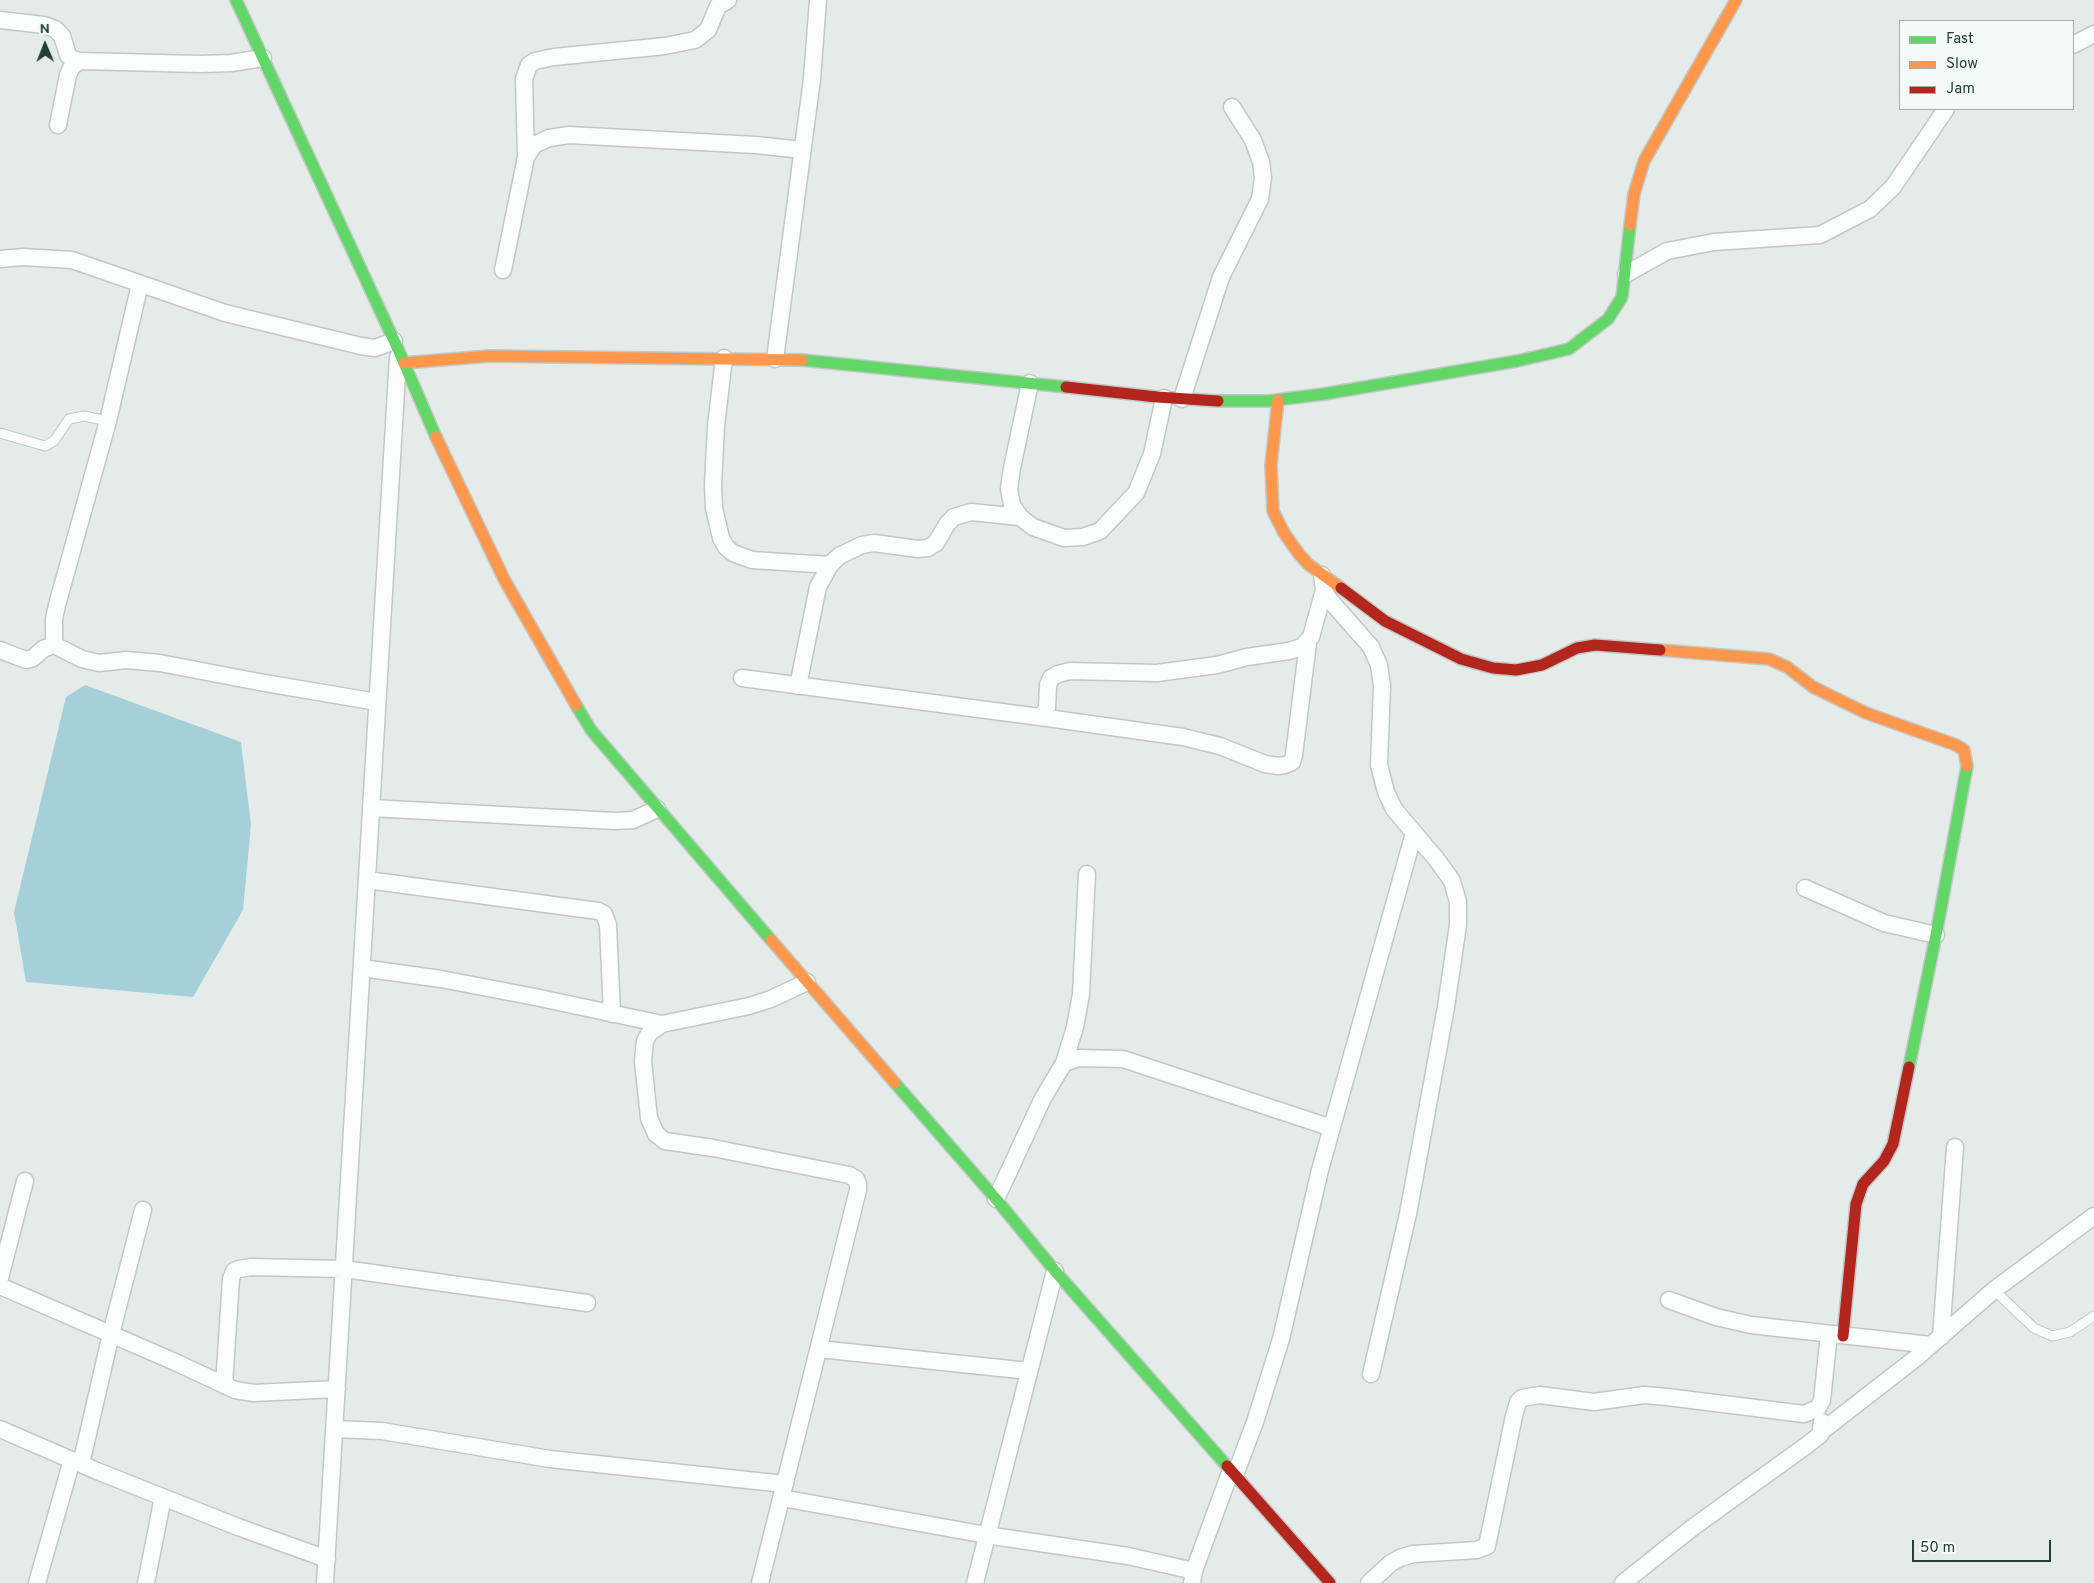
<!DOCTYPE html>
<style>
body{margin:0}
#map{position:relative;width:2094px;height:1583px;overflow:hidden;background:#e5ebe8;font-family:Overpass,sans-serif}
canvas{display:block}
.legend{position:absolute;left:1899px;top:20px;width:175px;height:90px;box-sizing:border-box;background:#f4faf7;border:1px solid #a0b0ab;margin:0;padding:6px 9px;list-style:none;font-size:15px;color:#224039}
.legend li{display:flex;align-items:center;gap:10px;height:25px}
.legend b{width:25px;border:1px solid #a0b0ab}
.north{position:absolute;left:20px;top:20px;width:50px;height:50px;-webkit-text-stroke:4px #f4faf7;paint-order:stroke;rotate:359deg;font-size:14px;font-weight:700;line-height:20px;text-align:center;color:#224039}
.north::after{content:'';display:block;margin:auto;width:18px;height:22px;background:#224039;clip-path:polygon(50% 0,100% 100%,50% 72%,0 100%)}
.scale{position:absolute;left:1912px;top:1540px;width:139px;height:22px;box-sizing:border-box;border:2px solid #224039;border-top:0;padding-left:6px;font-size:15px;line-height:18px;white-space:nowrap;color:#224039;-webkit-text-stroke:4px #f4faf7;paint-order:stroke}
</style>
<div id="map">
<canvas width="2094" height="1583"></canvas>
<ul class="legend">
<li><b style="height:6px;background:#63d668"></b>Fast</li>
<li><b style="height:6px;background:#ff974d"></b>Slow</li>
<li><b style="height:6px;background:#b3261e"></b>Jam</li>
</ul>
<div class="north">N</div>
<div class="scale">50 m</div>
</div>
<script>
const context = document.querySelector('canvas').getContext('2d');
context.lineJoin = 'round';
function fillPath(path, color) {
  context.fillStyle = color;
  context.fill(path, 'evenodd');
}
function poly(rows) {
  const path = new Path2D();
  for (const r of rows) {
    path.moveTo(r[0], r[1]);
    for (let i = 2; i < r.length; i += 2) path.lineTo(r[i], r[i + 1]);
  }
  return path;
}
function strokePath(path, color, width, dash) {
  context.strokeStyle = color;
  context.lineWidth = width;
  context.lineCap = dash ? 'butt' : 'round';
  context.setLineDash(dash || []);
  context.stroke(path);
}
const water = poly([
 [85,685,241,742,251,825,243,910,193,997,26,982,14,912,66,697]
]);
const lane = poly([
 [0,433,45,446,54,441,69,419,84,416,108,421],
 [1994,1290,2034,1328,2052,1336,2070,1332,2094,1316]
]);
const street = poly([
 [0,20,44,25,55,29,62,36,68,55,72,59,79,61],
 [2073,45,2094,34],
 [58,125,68,75,71,68,79,61,200,64,231,63,263,58],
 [526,157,524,79,529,65,535,61,554,57,665,46,695,40,708,30,718,6,728,0],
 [0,259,23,257,72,260,225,313,361,346,375,348,394,341],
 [503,270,526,157,534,145,549,138,569,135,756,145,802,150],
 [1626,274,1667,251,1714,242,1820,235,1870,209,1893,187,1946,109],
 [724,358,716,426,713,485,714,508,721,538,726,547,733,553,752,560,830,565],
 [775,359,812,79,818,0],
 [1030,383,1012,468,1009,489,1012,505,1020,517,1033,527,1064,538,1083,537,1100,531,1136,493,1152,454,1164,398],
 [1182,399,1221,277,1260,199,1263,178,1261,162,1253,140,1232,107],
 [1322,575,1324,590,1328,598,1371,647,1379,665,1382,686,1379,765,1386,792,1394,809,1437,860,1452,881,1458,902,1458,925,1446,1007,1408,1214,1371,1374],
 [54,645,54,619,57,605,108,421,140,284],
 [0,650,26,660,33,658,43,649,54,645,82,659,99,663,126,660,160,663,259,682,377,702],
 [742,678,1040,717,1045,712,1047,708,1048,685,1051,678,1058,674,1070,671,1157,673,1217,665,1247,657,1289,651,1302,647,1311,637,1324,590],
 [798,686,818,587,830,565,839,556,862,545,874,543,918,549,928,548,936,543,947,524,954,517,971,512,1020,517],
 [1040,717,1183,737,1220,746,1265,764,1278,766,1285,765,1292,762,1294,755,1308,643],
 [371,808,615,821,633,820,657,809],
 [367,880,598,911,604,914,608,925,612,1014],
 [1805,888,1884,923,1936,935],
 [362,968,441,979,535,997,662,1024],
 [1064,1063,1075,1027,1081,994,1087,874],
 [996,1199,1043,1098,1064,1063,1079,1058,1123,1059,1332,1128],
 [0,1278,25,1181],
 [0,1286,175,1362,235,1390,254,1393,337,1389],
 [1669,1300,1716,1317,1751,1325,1931,1345],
 [1941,1337,1955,1147],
 [819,1349,1029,1371],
 [224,1385,231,1279,234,1271,239,1269,251,1267,344,1269,587,1303],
 [0,1429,97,1471,238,1527,327,1559],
 [335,1429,382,1431,550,1459,785,1484],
 [1822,1431,1916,1358,1994,1290,2094,1216],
 [81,1464,111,1334,143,1210],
 [1235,1475,1255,1422,1281,1339,1320,1170,1414,833],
 [782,1498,986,1535,1128,1556,1194,1571],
 [37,1583,72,1460],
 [146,1583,163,1497],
 [325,1583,398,357],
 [760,1583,858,1190,858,1184,856,1179,849,1175,713,1148,665,1141,656,1134,649,1118,643,1061,645,1041,650,1032,662,1024,749,1006,771,999,807,982],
 [975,1583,1055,1271],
 [1192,1583,1194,1571,1231,1470],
 [1369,1583,1391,1563,1400,1558,1413,1554,1477,1550,1487,1546,1514,1416,1518,1402,1522,1398,1540,1395,1594,1402,1644,1395,1667,1397,1804,1414,1818,1408,1822,1400,1829,1334],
 [1623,1583,1692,1528,1807,1445,1820,1435,1822,1422]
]);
const fast = poly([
 [236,0,398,349,436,437],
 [802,360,1066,387],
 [1218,401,1268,401,1324,394,1517,361,1569,349,1608,319,1622,297,1630,225],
 [576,705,591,730,771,940],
 [1909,1067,1936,935,1967,766],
 [895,1083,996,1199,1055,1271,1227,1466]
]);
const slow = poly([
 [1630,225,1634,194,1644,161,1736,0],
 [404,363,489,356,802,360],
 [1278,400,1271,465,1273,511,1284,533,1299,554,1308,564,1341,588],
 [436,437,505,581,576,705],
 [1660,650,1769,659,1787,667,1813,687,1866,713,1956,745,1964,750,1967,766],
 [771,940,895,1083]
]);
const jam = poly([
 [1066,387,1157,397,1218,401],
 [1341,588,1385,621,1461,659,1493,668,1516,670,1542,665,1577,648,1595,645,1660,650],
 [1843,1336,1856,1204,1863,1184,1884,1161,1893,1144,1909,1067],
 [1227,1466,1330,1583]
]);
fillPath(water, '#a5d0da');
strokePath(lane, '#c2c8c6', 11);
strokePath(street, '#c2c8c6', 19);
strokePath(fast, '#c1c9c6', 14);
strokePath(slow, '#c1c9c6', 14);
strokePath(jam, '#c1c9c6', 14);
strokePath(lane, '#fbfcfc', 9);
strokePath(street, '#fbfcfc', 16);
strokePath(fast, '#63d668', 11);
strokePath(slow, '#ff974d', 11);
strokePath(jam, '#b3261e', 11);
</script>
